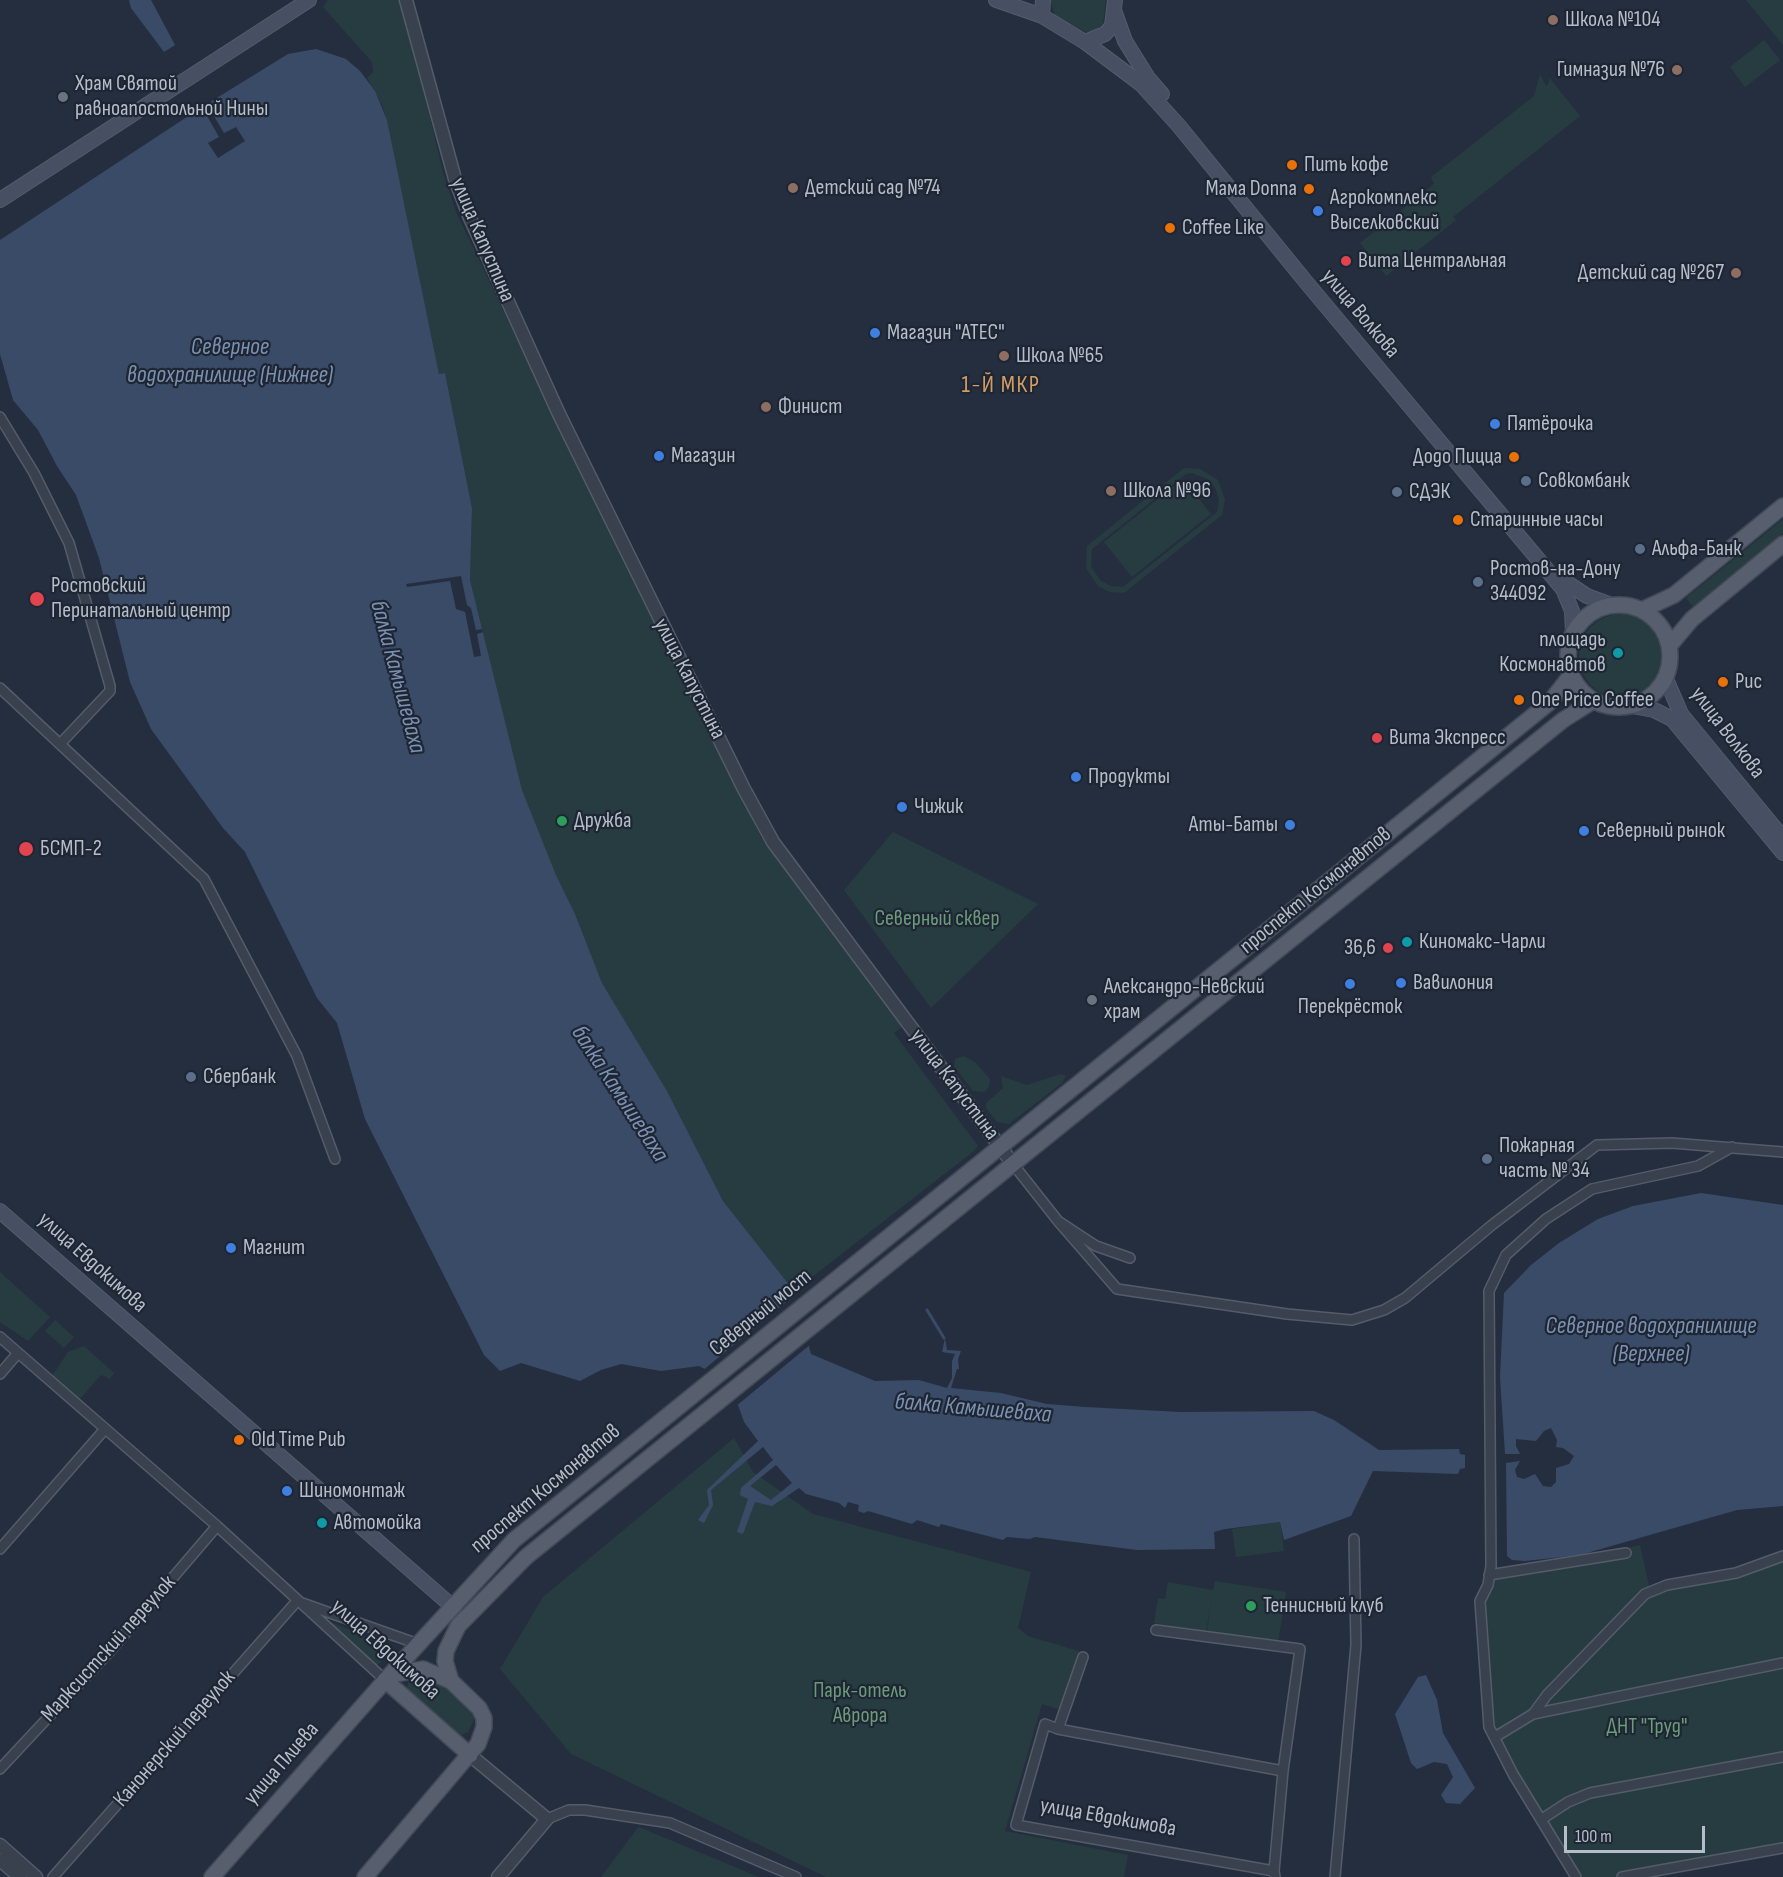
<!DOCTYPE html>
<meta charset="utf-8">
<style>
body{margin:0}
#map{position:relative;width:1783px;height:1877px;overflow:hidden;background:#252e3f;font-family:"Sofia Sans Condensed",sans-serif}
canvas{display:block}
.scale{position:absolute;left:1564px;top:1826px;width:141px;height:27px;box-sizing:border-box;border:3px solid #b5bcca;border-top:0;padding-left:8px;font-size:18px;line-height:21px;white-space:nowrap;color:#b5bcca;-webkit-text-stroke:4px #1e2634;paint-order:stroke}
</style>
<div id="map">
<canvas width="1783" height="1877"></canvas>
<div class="scale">100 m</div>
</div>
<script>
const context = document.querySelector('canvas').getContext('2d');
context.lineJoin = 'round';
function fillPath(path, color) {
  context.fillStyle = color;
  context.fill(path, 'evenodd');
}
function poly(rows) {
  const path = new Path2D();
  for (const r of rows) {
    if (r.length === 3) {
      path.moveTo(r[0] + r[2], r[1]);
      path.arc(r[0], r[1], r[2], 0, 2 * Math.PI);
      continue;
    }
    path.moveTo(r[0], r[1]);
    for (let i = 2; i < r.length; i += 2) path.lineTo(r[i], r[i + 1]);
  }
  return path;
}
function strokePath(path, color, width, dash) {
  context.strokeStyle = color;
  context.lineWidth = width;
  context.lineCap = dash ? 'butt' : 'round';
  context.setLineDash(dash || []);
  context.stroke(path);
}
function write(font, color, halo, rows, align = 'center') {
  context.font = font + ' "Sofia Sans Condensed",sans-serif';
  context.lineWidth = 4.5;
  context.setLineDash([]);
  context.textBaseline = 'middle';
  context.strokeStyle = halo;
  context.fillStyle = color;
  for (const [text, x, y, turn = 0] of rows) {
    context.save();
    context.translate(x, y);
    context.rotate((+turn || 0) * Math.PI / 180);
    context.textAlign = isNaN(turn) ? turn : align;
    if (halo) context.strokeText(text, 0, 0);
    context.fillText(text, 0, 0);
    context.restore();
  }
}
const green = poly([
 [328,0,402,0,443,172,456,212,555,418,762,839,902,1027,894,1033,978,1146,974,1151,794,1291,723,1201,667,1091,602,983,575,914,556,875,522,790,470,580,472,508,445,373,439,374,387,120,382,105,367,78,373,72,372,62,323,7],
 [1050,0,1106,0,1103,23,1097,30,1086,32,1055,15],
 [1746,0,1783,0,1783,45],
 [1764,40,1780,60,1745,87,1730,67],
 [1540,74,1546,86,1549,83,1549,78,1552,81,1580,116,1453,217,1456,220,1386,276,1360,243,1434,184,1431,177,1534,96],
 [1184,468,1200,469,1218,480,1225,500,1222,515,1124,593,1110,592,1098,586,1086,568,1087,546],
 [1192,473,1209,480,1216,489,1219,500,1217,512,1123,587,1111,586,1101,581,1091,567,1092,549,1186,474],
 [1183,479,1211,514,1132,577,1104,542],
 [1783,519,1783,533,1693,607,1686,598],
 [1621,656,42],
 [893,832,1038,904,931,1008,844,890],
 [964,1056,975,1062,990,1079,989,1087,984,1092,973,1091,954,1066,955,1059],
 [1061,1074,1066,1076,1062,1083,1009,1124,997,1122,986,1108,986,1103,1003,1088,1001,1076,1027,1085],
 [0,1272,50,1317,28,1341,0,1322],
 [55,1320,74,1337,64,1348,45,1331],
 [84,1346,114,1373,110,1379,101,1375,79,1400,52,1376,68,1352],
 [734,1438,753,1472,813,1514,1031,1572,1018,1628,1028,1636,1079,1651,1060,1710,1042,1704,1005,1831,1128,1855,1124,1877,826,1877,571,1754,500,1669,543,1597],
 [1280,1522,1284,1551,1236,1557,1232,1529],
 [1640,1545,1650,1590,1783,1560,1783,1849,1617,1877,1579,1877,1521,1782,1486,1715,1478,1612,1493,1567,1550,1565],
 [1215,1581,1286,1592,1278,1643,1207,1632,1212,1596,1206,1632,1154,1623,1158,1598,1165,1599,1168,1582,1213,1590],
 [329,1621,386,1646,390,1655,377,1665,373,1663,326,1624],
 [414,1675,435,1677,470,1709,474,1720,468,1732,459,1736,407,1691,408,1682],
 [639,1826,639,1827,759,1877,601,1877]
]);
const water = poly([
 [129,0,151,0,175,45,164,52,131,8],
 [316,49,346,59,360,71,375,91,387,120,439,374,445,373,472,508,470,580,522,790,556,875,575,914,602,983,667,1091,723,1201,794,1291,811,1354,875,1381,919,1380,947,1388,952,1378,952,1361,955,1354,942,1352,945,1338,947,1350,961,1351,958,1359,959,1369,957,1369,951,1388,1001,1393,1047,1404,1085,1407,1180,1412,1314,1411,1334,1420,1379,1450,1459,1449,1460,1454,1465,1455,1465,1468,1460,1469,1458,1474,1373,1471,1351,1516,1284,1540,1280,1522,1225,1529,1214,1532,1215,1549,1137,1550,1035,1537,1030,1539,1007,1537,1003,1540,941,1524,939,1527,917,1520,912,1524,868,1511,864,1513,858,1511,859,1505,848,1502,845,1508,839,1503,806,1494,799,1488,772,1506,755,1502,743,1534,737,1532,748,1499,740,1495,741,1488,773,1460,763,1447,711,1490,713,1505,704,1523,698,1520,709,1505,707,1490,758,1441,744,1422,730,1382,699,1366,661,1371,621,1364,601,1370,580,1381,521,1363,500,1371,484,1355,365,1119,337,1023,317,998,245,852,223,828,151,729,130,682,99,558,76,495,57,466,38,430,13,400,0,354,0,240,202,107,219,137,208,143,218,158,245,141,236,127,224,133,207,104,288,54],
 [776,1465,792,1483,771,1500,750,1486],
 [1701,1193,1783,1205,1783,1506,1737,1510,1580,1555,1525,1561,1512,1560,1507,1556,1506,1463,1520,1461,1515,1470,1517,1477,1524,1479,1535,1474,1543,1486,1551,1487,1556,1482,1556,1468,1569,1464,1574,1456,1563,1448,1556,1447,1557,1440,1551,1428,1544,1431,1536,1441,1516,1439,1516,1446,1520,1454,1505,1454,1500,1377,1504,1293,1531,1265,1559,1243,1598,1219,1633,1206],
 [1426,1675,1437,1700,1443,1733,1475,1788,1460,1804,1446,1803,1441,1795,1453,1777,1447,1764,1434,1762,1417,1769,1411,1763,1395,1714,1418,1677]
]);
const pier = poly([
 [461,576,467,605,471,608,476,630,482,629,483,632,477,634,481,656,474,657,465,612,456,609,450,581,407,587,406,584],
 [798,1292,811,1344,735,1407,727,1385,702,1371]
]);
const stream = poly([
 [927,1310,944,1338]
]);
const minor = poly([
 [0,417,34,473,69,543,110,686,110,691,60,744],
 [0,688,204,879,297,1056,335,1159],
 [1013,1164,1058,1221,1096,1246,1130,1258],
 [1058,1221,1117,1289,1287,1314,1352,1320,1384,1310,1405,1298,1492,1225,1597,1145,1672,1143,1783,1152],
 [0,1337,217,1526,385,1680],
 [0,1374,18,1353],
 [0,1549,105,1429],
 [1489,1575,1626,1553],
 [302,1603,418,1644],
 [1156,1630,1300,1649,1283,1771,1274,1871,1275,1877],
 [1083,1657,1058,1729,1045,1724,1016,1825,1274,1871],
 [1533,1714,1547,1695,1645,1594,1667,1585,1736,1573,1783,1556],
 [1058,1729,1283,1771],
 [1495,1737,1533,1714,1783,1663],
 [0,1769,111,1650,217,1526],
 [547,1819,569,1810,585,1810,670,1823,796,1877],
 [1542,1819,1568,1802,1590,1793,1783,1757],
 [53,1877,297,1601],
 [1335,1877,1356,1645,1354,1539],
 [1576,1877,1513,1774,1489,1727,1480,1601,1488,1585,1491,1566,1489,1291,1506,1255,1546,1219,1592,1189,1698,1166,1732,1147],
 [1622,1877,1783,1848]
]);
const tertiary = poly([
 [406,0,455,179,470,218,559,414,744,789,773,842,1013,1164],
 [470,1755,547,1819,498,1877],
 [0,1845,36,1877],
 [0,1860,20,1877]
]);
const secondary = poly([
 [996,0,1042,16,1085,42,1141,84,1179,126,1306,282,1563,589,1572,611,1573,633],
 [1115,13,1125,41,1148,78,1162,94],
 [1042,16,1043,0],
 [1085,42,1105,34,1112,26,1115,0],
 [0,200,309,0],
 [1561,574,1569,584,1587,596,1612,605],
 [1666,679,1681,714,1783,838],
 [1632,706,1654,710,1672,719,1783,853],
 [0,1211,453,1607,460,1622,458,1626]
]);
const primary = poly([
 [1619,656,51],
 [1642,610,1674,595,1783,506],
 [1670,645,1692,619,1783,544],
 [390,1675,423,1669,451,1681],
 [385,1680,470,1755],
 [212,1877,390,1675,514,1540,1550,702,1571,675],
 [365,1877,478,1744,484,1727,484,1718,479,1708,451,1681,445,1661,446,1651,458,1626,526,1557,1563,720,1593,701]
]);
const markers = [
 [1553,20,6,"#8d6e63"],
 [1677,70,6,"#8d6e63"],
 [63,97,6,"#6b7280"],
 [1292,165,6,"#e8710a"],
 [793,188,6,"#8d6e63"],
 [1309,189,6,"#e8710a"],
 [1318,211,6,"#3f7fe0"],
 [1170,228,6,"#e8710a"],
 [1346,261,6,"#e0444e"],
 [1736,273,6,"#8d6e63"],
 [875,333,6,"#3f7fe0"],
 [1004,356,6,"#8d6e63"],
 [766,407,6,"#8d6e63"],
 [1495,424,6,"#3f7fe0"],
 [659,456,6,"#3f7fe0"],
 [1514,457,6,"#e8710a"],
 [1526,481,6,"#5c6f8a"],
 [1111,491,6,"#8d6e63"],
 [1397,492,6,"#5c6f8a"],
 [1458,520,6,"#e8710a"],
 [1640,549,6,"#5c6f8a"],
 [1478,582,6,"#5c6f8a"],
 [37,599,8,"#e0444e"],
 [1618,653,6,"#0f9aa8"],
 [1723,682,6,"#e8710a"],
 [1519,700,6,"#e8710a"],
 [1377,738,6,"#e0444e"],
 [1076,777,6,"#3f7fe0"],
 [902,807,6,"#3f7fe0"],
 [562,821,6,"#2e9e5b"],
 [1290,825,6,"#3f7fe0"],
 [1584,831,6,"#3f7fe0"],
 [26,849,8,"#e0444e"],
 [1407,942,6,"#0f9aa8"],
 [1388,948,6,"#e0444e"],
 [1401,983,6,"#3f7fe0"],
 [1350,984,6,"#3f7fe0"],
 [1092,1000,6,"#6b7280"],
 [191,1077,6,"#5c6f8a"],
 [1487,1159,6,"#5c6f8a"],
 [231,1248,6,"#3f7fe0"],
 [239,1440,6,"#e8710a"],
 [287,1491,6,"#3f7fe0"],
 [322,1523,6,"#0f9aa8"],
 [1251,1606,6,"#2e9e5b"]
];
const poiNames = [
 ["Школа №104",1565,20],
 ["Гимназия №76",1665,70,"right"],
 ["Храм Святой",75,84],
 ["равноапостольной Нины",75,109],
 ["Пить кофе",1304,165],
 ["Детский сад №74",805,188],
 ["Мама Donna",1297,189,"right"],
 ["Агрокомплекс",1330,198],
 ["Выселковский",1330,223],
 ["Coffee Like",1182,228],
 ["Вита Центральная",1358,261],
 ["Детский сад №267",1724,273,"right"],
 ["Магазин \"АТЕС\"",887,333],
 ["Школа №65",1016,356],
 ["Финист",778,407],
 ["Пятёрочка",1507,424],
 ["Магазин",671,456],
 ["Додо Пицца",1502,457,"right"],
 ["Совкомбанк",1538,481],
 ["Школа №96",1123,491],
 ["СДЭК",1409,492],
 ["Старинные часы",1470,520],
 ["Альфа-Банк",1652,549],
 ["Ростов-на-Дону",1490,569],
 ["344092",1490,594],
 ["Ростовский",51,586],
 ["Перинатальный центр",51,611],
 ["площадь",1606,640,"right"],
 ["Космонавтов",1606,665,"right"],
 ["Рис",1735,682],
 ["One Price Coffee",1531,700],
 ["Вита Экспресс",1389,738],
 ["Продукты",1088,777],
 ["Чижик",914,807],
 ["Дружба",574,821],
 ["Аты-Баты",1278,825,"right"],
 ["Северный рынок",1596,831],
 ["БСМП-2",40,849],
 ["Киномакс-Чарли",1419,942],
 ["36,6",1376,948,"right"],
 ["Вавилония",1413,983],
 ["Александро-Невский",1104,987],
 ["храм",1104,1012],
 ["Перекрёсток",1350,1007,"center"],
 ["Сбербанк",203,1077],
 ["Пожарная",1499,1146],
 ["часть № 34",1499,1171],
 ["Магнит",243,1248],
 ["Old Time Pub",251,1440],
 ["Шиномонтаж",299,1491],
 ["Автомойка",334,1523],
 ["Теннисный клуб",1263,1606]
];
const streetNames = [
 ["улица Капустина",482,240,67],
 ["улица Волкова",1360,314,50],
 ["улица Капустина",689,679,63],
 ["улица Волкова",1727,733,53],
 ["проспект Космонавтов",1316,891,-39],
 ["улица Капустина",954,1085,53],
 ["улица Евдокимова",92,1263,42],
 ["Северный мост",761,1313,-39],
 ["проспект Космонавтов",546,1489,-40],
 ["Марксистский переулок",109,1649,-48],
 ["улица Евдокимова",385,1650,42],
 ["Канонерский переулок",175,1739,-49],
 ["улица Плиева",282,1764,-49],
 ["улица Евдокимова",1108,1818,10]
];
const parkNames = [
 ["Северный сквер",937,919],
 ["Парк-отель",860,1691],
 ["Аврора",860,1716],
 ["ДНТ \"Труд\"",1647,1727]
];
const waterNames = [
 ["Северное",230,348],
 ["водохранилище (Нижнее)",230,376],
 ["балка Камышеваха",397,677,75],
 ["балка Камышеваха",619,1094,57],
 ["Северное водохранилище",1651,1327],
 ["(Верхнее)",1651,1355],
 ["балка Камышеваха",973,1409,5]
];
const neighbourhoodNames = [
 ["1-Й МКР",1001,386]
];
fillPath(green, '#273c40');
fillPath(water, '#3a4b68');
fillPath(pier, '#252e3f');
strokePath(stream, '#3a4b68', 3);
strokePath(minor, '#545c6a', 12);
strokePath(tertiary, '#545c6a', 15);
strokePath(secondary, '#545c6a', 16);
strokePath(primary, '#424a58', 18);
strokePath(minor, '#39414f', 9);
strokePath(tertiary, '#39414f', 12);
strokePath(secondary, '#474f62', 14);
strokePath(primary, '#575f6f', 15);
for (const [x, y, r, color] of markers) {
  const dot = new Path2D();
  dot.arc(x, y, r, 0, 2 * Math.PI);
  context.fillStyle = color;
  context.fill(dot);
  strokePath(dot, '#1e2634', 2);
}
write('22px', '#b5bcca', '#1e2634', poiNames, 'left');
write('22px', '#b5bcca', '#1e2634', streetNames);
write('22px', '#6c9b79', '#1e2634', parkNames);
write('italic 24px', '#7c90b2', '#1e2634', waterNames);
context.letterSpacing = '1.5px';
write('24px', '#d59c64', '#1e2634', neighbourhoodNames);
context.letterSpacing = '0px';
</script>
